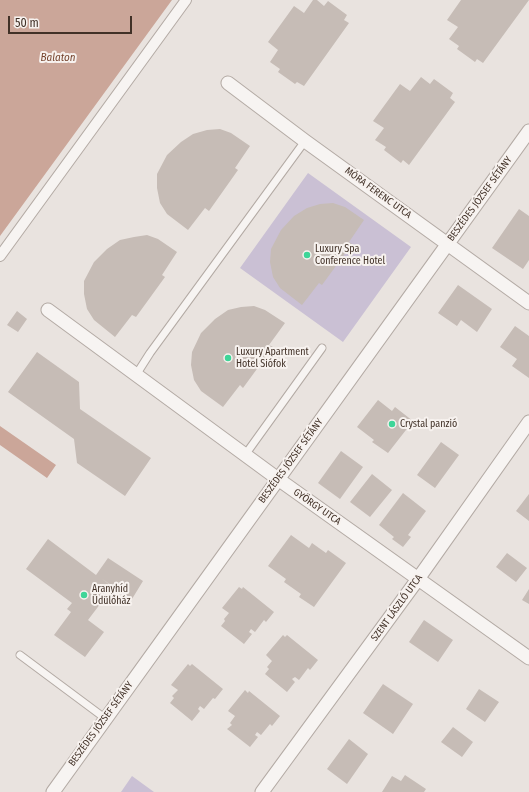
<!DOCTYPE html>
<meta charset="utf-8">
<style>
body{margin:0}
#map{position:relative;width:529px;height:792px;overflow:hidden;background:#e9e3df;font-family:"Fira Sans Condensed",sans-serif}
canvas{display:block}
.scale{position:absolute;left:8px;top:16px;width:124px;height:18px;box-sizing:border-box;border:2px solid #413127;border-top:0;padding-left:5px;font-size:12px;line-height:14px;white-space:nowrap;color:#413127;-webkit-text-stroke:3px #f7f2ef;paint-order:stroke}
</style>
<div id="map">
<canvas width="529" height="792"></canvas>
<div class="scale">50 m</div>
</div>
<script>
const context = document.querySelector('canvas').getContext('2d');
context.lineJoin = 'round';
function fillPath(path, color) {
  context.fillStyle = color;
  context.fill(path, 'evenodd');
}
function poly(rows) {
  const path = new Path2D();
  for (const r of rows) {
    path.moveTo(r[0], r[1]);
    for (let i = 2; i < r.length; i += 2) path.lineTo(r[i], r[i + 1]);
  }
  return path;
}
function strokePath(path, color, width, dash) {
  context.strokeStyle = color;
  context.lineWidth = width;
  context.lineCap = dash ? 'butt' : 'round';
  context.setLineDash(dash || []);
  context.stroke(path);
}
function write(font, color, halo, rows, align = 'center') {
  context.font = font + ' "Fira Sans Condensed",sans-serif';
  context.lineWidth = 4;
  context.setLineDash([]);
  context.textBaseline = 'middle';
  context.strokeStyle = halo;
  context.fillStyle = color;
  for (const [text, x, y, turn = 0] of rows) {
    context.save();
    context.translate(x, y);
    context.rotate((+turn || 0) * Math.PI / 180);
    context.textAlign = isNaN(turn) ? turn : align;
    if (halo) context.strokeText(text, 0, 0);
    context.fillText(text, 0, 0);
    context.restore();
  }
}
const green = poly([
 [308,173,411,247,343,342,240,268],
 [132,776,154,792,121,792]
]);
const water = poly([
 [0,0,172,0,0,236],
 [0,426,56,465,47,478,0,445]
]);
const building = poly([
 [313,0,317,0,324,6,328,1,347,15,344,20,349,23,304,86,297,82,295,84,278,72,280,69,270,62,278,50,268,42,294,6,304,13],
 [461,0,529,0,483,63,477,59,475,62,457,49,459,46,449,39,458,27,447,20],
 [421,77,430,84,434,79,453,93,450,98,455,102,409,165,403,160,401,163,384,150,386,147,375,140,384,128,373,121,400,84,410,91],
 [220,129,231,133,250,146,235,168,238,170,209,211,205,208,188,230,167,214,160,203,157,188,157,174,167,155,181,142,193,134,207,130],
 [333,203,345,207,364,220,349,242,352,244,322,285,319,283,302,305,280,288,273,277,270,262,271,249,281,230,294,216,307,208,320,204],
 [519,209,529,216,529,260,523,269,492,248],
 [147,235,158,239,177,252,162,275,165,277,136,317,132,315,115,337,94,320,87,309,84,294,84,281,94,262,107,249,120,240,134,237],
 [458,285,492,309,477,332,461,320,457,326,438,313],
 [254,306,265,310,285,323,269,345,273,347,243,388,240,385,223,407,201,391,194,380,191,365,192,352,201,333,215,319,228,310,241,307],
 [17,311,27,319,18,332,7,325],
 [515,326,529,336,529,378,512,366,517,359,500,347],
 [37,352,79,382,80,409,151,458,125,496,77,463,74,439,8,392],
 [378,400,392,411,395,407,413,421,388,453,372,442,374,440,357,427],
 [441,442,459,455,435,488,417,475],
 [341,451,363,467,340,499,318,483],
 [372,474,392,490,370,517,350,502],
 [403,493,426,511,408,535,411,537,403,547,392,539,394,537,379,525],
 [529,494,529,521,516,511],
 [291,535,309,548,312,543,326,553,328,550,346,563,314,607,299,597,301,594,284,582,286,579,268,566],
 [48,539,96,575,108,558,143,581,132,599,102,579,113,587,88,620,104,632,85,657,54,635,71,612,67,609,72,603,26,569],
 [507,553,527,568,516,582,496,567],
 [239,587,242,589,243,587,274,612,266,622,264,620,255,632,251,629,249,632,252,634,244,644,221,626,225,621,224,619,229,613,222,608],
 [529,589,529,604,522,600],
 [424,620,453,640,438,662,409,642],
 [283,635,285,637,287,635,318,660,310,670,308,668,299,680,295,677,292,679,295,682,287,692,265,674,269,669,267,667,272,661,266,655],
 [188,664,190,666,192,664,223,689,215,699,213,698,204,709,200,706,198,709,200,711,192,721,170,703,174,698,172,696,178,690,171,685],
 [383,684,413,704,393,734,363,713],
 [479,689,499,702,485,722,466,709],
 [245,690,248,693,249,691,280,716,272,726,270,724,261,735,257,732,255,735,258,737,250,747,227,729,232,725,230,723,235,716,228,711],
 [453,727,473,742,462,757,441,742],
 [349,739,368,754,347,784,327,769],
 [405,775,426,789,424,792,382,792,392,776,401,781]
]);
const service = poly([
 [136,375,150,353,305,141],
 [245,455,322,348],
 [20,655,106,719]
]);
const pedestrian = poly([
 [0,256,186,0]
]);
const minor = poly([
 [228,83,305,141,529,303],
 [48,310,278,479,529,658],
 [53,792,529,131],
 [262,792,418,579,529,422]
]);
const markers = [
 [307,255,4,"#3ed598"],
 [228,358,4,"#3ed598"],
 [392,424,4,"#3ed598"],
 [84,595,4,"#3ed598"]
];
const streetNames = [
 ["MÓRA FERENC UTCA",378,193,36],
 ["BESZÉDES JÓZSEF SÉTÁNY",480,199,-54],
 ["BESZÉDES JÓZSEF SÉTÁNY",291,461,-54],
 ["GYÖRGY UTCA",317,507,35],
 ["SZENT LÁSZLÓ UTCA",397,608,-54],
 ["BESZÉDES JÓZSEF SÉTÁNY",101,724,-54]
];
const poiNames = [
 ["Luxury Spa",315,249],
 ["Conference Hotel",315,261],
 ["Luxury Apartment",236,352],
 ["Hotel Siófok",236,364],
 ["Crystal panzió",400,424],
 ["Aranyhíd",92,589],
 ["Üdülőház",92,601]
];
const waterNames = [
 ["Balaton",58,58]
];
fillPath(green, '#cac0d4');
fillPath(water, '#cba699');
fillPath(building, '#c6bcb6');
strokePath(service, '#b3aaa4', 9);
strokePath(pedestrian, '#b3aaa4', 12);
strokePath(minor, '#b3aaa4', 15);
strokePath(service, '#f7f4f2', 7);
strokePath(pedestrian, '#f7f4f2', 10);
strokePath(minor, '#f7f4f2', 13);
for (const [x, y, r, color] of markers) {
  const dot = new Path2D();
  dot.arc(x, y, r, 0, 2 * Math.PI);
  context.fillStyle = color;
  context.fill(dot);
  strokePath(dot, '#f7f2ef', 1.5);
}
write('10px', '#413127', '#f7f2ef', streetNames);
write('10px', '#413127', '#f7f2ef', poiNames, 'left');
write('italic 11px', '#77452f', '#f7f2ef', waterNames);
</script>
